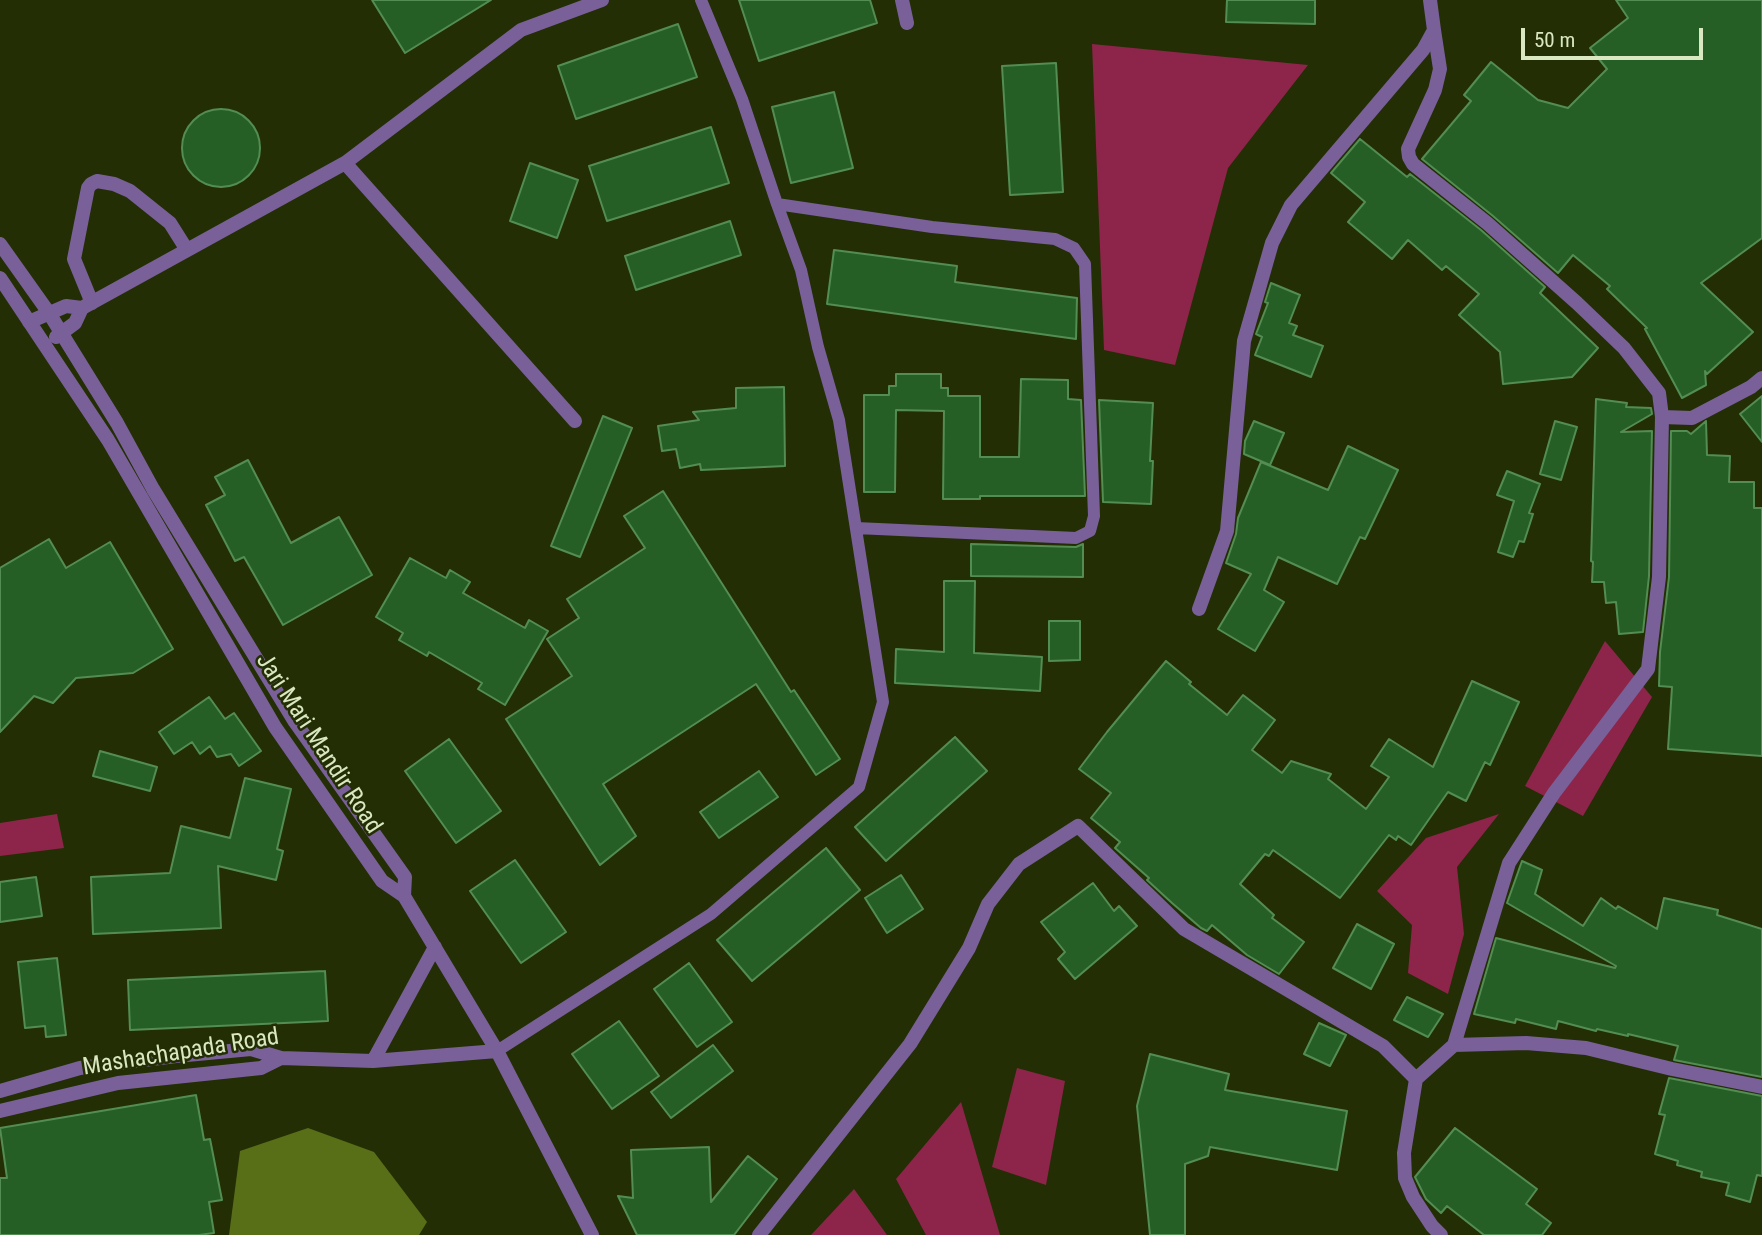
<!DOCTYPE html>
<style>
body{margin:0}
#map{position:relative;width:1762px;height:1235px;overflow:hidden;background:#232e05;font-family:"Roboto Condensed",sans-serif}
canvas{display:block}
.scale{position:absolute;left:1521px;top:28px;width:182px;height:32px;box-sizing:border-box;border:4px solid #dae8c1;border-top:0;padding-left:9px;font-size:21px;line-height:24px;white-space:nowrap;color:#dae8c1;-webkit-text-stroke:5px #232e05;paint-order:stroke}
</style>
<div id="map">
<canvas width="1762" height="1235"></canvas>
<div class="scale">50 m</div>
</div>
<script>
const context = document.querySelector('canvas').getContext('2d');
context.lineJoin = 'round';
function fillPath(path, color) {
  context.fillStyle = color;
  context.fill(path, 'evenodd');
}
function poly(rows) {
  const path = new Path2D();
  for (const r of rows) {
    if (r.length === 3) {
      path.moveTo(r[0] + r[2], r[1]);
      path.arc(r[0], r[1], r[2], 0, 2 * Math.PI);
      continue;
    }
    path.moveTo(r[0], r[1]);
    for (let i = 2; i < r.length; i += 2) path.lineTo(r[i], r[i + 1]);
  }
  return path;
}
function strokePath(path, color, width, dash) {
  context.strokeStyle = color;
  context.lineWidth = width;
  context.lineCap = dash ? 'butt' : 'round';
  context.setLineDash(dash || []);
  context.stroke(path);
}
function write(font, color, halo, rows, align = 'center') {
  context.font = font + ' "Roboto Condensed",sans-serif';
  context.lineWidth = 5;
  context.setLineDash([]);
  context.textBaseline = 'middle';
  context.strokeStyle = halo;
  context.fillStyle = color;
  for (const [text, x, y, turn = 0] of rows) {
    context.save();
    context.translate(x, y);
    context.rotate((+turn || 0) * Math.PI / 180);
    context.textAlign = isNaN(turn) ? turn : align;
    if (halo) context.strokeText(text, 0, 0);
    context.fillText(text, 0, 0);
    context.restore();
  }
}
const green = poly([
 [1092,44,1308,65,1228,168,1175,365,1104,350],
 [1605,641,1652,697,1583,816,1525,786],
 [57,814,64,848,0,856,0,823],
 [1499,814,1457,867,1464,934,1448,994,1408,973,1412,925,1377,891,1426,838],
 [1017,1068,1065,1081,1046,1185,992,1167],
 [961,1102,1000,1235,926,1235,896,1179],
 [854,1189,887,1235,811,1235]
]);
const water = poly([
 [308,1128,374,1152,427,1222,419,1235,229,1235,240,1151]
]);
const building = poly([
 [372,0,491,0,405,53,372,0],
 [739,0,870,0,877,23,759,61,739,0],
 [1227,0,1315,0,1315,24,1226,22,1227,0],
 [1616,0,1762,0,1762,238,1701,283,1753,332,1707,374,1705,371,1706,385,1682,398,1645,329,1647,328,1607,289,1610,286,1573,255,1558,273,1493,216,1422,159,1471,101,1464,95,1491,62,1538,100,1568,108,1607,69,1590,48,1628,18,1616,0],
 [678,24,697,77,576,119,558,66,678,24],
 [1056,63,1063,192,1010,195,1002,66,1056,63],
 [834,92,853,168,791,183,772,107,834,92],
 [221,148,39],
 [711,127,729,183,607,221,589,166,711,127],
 [1360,139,1407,177,1410,174,1481,230,1545,287,1540,293,1598,348,1572,377,1503,384,1500,352,1459,315,1479,294,1446,266,1442,270,1408,240,1392,259,1348,222,1365,202,1331,173,1360,139],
 [530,163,578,180,557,238,510,221,530,163],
 [730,221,741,255,636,290,625,256,730,221],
 [834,250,957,266,955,282,1077,298,1076,339,827,304,834,250],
 [1271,283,1300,295,1289,323,1297,326,1293,335,1323,346,1311,377,1255,355,1262,337,1256,334,1268,303,1265,302,1271,283],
 [896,374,941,374,941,388,948,388,948,396,980,396,980,457,1019,457,1021,379,1068,380,1068,399,1081,400,1085,496,980,496,980,499,943,499,944,411,896,410,895,492,864,492,864,395,889,395,889,386,896,386,896,374],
 [784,387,785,466,701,470,700,464,680,468,676,449,662,451,658,426,699,420,693,412,736,408,736,388,784,387],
 [1762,396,1762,442,1740,414,1762,396],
 [1596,399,1627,403,1626,407,1651,408,1652,414,1621,432,1652,431,1649,576,1643,632,1619,634,1616,602,1606,603,1604,582,1592,582,1593,562,1591,561,1596,399],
 [1099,400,1153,403,1150,461,1153,461,1151,504,1103,502,1099,400],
 [603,416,632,428,580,557,551,546,603,416],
 [1254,421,1284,433,1270,465,1244,454,1245,441,1254,421],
 [1555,421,1577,427,1561,480,1540,474,1555,421],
 [1706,421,1707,455,1730,456,1729,482,1754,482,1754,508,1762,508,1762,756,1668,749,1672,687,1659,686,1660,652,1669,577,1671,431,1687,431,1691,434,1706,421],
 [1348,446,1398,470,1365,539,1360,537,1337,584,1278,557,1264,590,1284,602,1255,651,1218,629,1251,574,1226,563,1236,534,1238,518,1261,462,1328,490,1348,446],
 [248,460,291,543,339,517,372,575,283,625,244,557,235,561,206,505,225,495,215,477,248,460],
 [1507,471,1540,484,1529,513,1533,514,1524,542,1519,541,1513,557,1498,552,1514,501,1497,495,1507,471],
 [663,491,791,692,794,690,840,759,816,775,756,684,603,784,636,836,600,865,506,719,572,676,547,639,579,618,567,599,645,548,624,516,663,491],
 [49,539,66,568,110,542,173,649,133,673,76,678,53,703,34,696,0,732,0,568,49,539],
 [971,544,1076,547,1083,544,1083,577,971,576,971,544],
 [410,558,446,578,450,570,470,582,463,593,525,628,529,620,548,631,505,705,478,689,482,683,429,652,427,656,399,640,403,633,376,617,410,558],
 [944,581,975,581,974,653,1042,657,1040,691,895,683,896,649,944,652,944,581],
 [1049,621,1080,621,1080,660,1049,661,1049,621],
 [1166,661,1191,682,1189,684,1227,715,1243,695,1275,720,1252,750,1282,773,1291,761,1331,774,1328,779,1366,809,1389,777,1371,766,1389,739,1433,767,1472,681,1519,702,1490,765,1485,762,1466,801,1448,792,1411,845,1398,836,1396,840,1389,835,1340,898,1273,850,1269,856,1265,854,1240,884,1274,915,1272,918,1304,942,1279,974,1247,955,1212,925,1207,931,1201,928,1172,903,1147,880,1149,878,1115,848,1120,842,1091,818,1111,793,1079,769,1107,732,1166,661],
 [209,697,225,719,234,713,261,751,239,766,231,754,217,757,210,746,200,754,192,742,174,754,159,732,209,697],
 [955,737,987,771,886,861,855,827,955,737],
 [449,739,501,811,456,843,405,771,449,739],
 [100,751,157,767,150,791,93,776,100,751],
 [759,771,778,797,719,838,700,812,759,771],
 [245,778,291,789,277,849,283,851,276,880,218,866,221,928,93,934,91,877,170,873,181,826,230,838,245,778],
 [826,848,860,890,752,981,717,940,826,848],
 [515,860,566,932,521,963,470,891,515,860],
 [1522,861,1542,870,1535,894,1583,926,1601,898,1616,909,1618,906,1657,929,1664,898,1718,910,1717,915,1762,929,1762,1077,1674,1060,1678,1046,1628,1034,1628,1036,1597,1029,1596,1031,1558,1021,1556,1029,1516,1019,1515,1023,1474,1014,1496,938,1615,968,1616,966,1507,903,1522,861],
 [901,875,923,909,887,933,865,898,901,875],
 [36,877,42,916,0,922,0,882,36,877],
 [1093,883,1114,911,1119,906,1137,926,1075,979,1058,959,1065,952,1041,922,1093,883],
 [1357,924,1394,944,1371,989,1333,968,1357,924],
 [57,958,66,1035,46,1037,45,1026,25,1028,18,962,57,958],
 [689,963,732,1022,697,1047,654,989,689,963],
 [325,971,328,1021,130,1030,128,980,325,971],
 [1407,997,1443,1014,1428,1037,1394,1020,1407,997],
 [619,1021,659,1076,612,1109,572,1054,619,1021],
 [1319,1023,1346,1035,1330,1066,1304,1054,1319,1023],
 [713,1045,733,1071,671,1118,651,1092,713,1045],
 [1150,1054,1229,1074,1225,1090,1347,1111,1337,1170,1210,1147,1208,1156,1185,1164,1185,1235,1150,1235,1137,1106,1150,1054],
 [1669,1078,1762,1096,1762,1176,1757,1175,1750,1202,1726,1195,1729,1183,1701,1177,1702,1172,1677,1165,1678,1161,1655,1154,1665,1115,1659,1114,1669,1078],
 [196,1095,204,1140,210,1139,222,1200,209,1202,214,1233,199,1235,0,1235,0,1178,7,1178,0,1128,196,1095],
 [1455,1128,1537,1189,1526,1204,1551,1223,1542,1235,1484,1235,1447,1206,1441,1213,1426,1199,1415,1177,1455,1128],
 [709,1147,711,1202,748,1156,777,1179,734,1235,637,1235,618,1196,633,1198,631,1150,709,1147]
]);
const lane = poly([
 [701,0,742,99,777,204],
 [497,1051,711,914,859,787,883,702,839,420,818,347,801,270,777,204,932,227,1055,239,1074,248,1085,264,1094,516,1090,531,1076,538,856,528]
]);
const street = poly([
 [902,0,907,23],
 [1434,30,1440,69,1435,90,1408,149,1409,157,1413,164,1487,223,1577,303,1624,348,1659,393,1662,417],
 [345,163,575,421],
 [0,244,49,313,117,423,153,489,295,722,405,877,404,896],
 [0,278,108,440,275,727,382,881,404,896,497,1051,592,1235],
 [92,303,74,259,88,188,91,184,97,181,114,184,130,191,170,223,187,250],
 [82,308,345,163,521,30,602,0],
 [29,322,66,306,82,308,75,323,56,337],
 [1199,609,1227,531,1244,341,1272,243,1291,205,1423,50,1434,30,1430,0],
 [1454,1045,1526,1043,1586,1048,1672,1069,1762,1087],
 [373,1061,435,947],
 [1416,1079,1454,1045,1509,863,1554,793,1648,669,1659,577,1662,417,1692,418,1751,387,1762,378],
 [0,1091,80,1068,176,1056,251,1049,281,1058],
 [0,1111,118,1083,261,1068,281,1058,373,1061,497,1051],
 [759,1235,910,1044,969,948,988,904,1019,864,1078,826,1184,929,1383,1046,1416,1079,1404,1153,1405,1178,1413,1197,1432,1226,1441,1235]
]);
const streetNames = [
 ["Jari Mari Mandir Road",318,744,57],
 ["Mashachapada Road",181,1053,-9]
];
fillPath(green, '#8c2549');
fillPath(water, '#586f17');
fillPath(building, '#255f26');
strokePath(building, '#538d53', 2);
strokePath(lane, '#796099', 12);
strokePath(street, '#796099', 14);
write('24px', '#dae8c1', '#232e05', streetNames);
</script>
